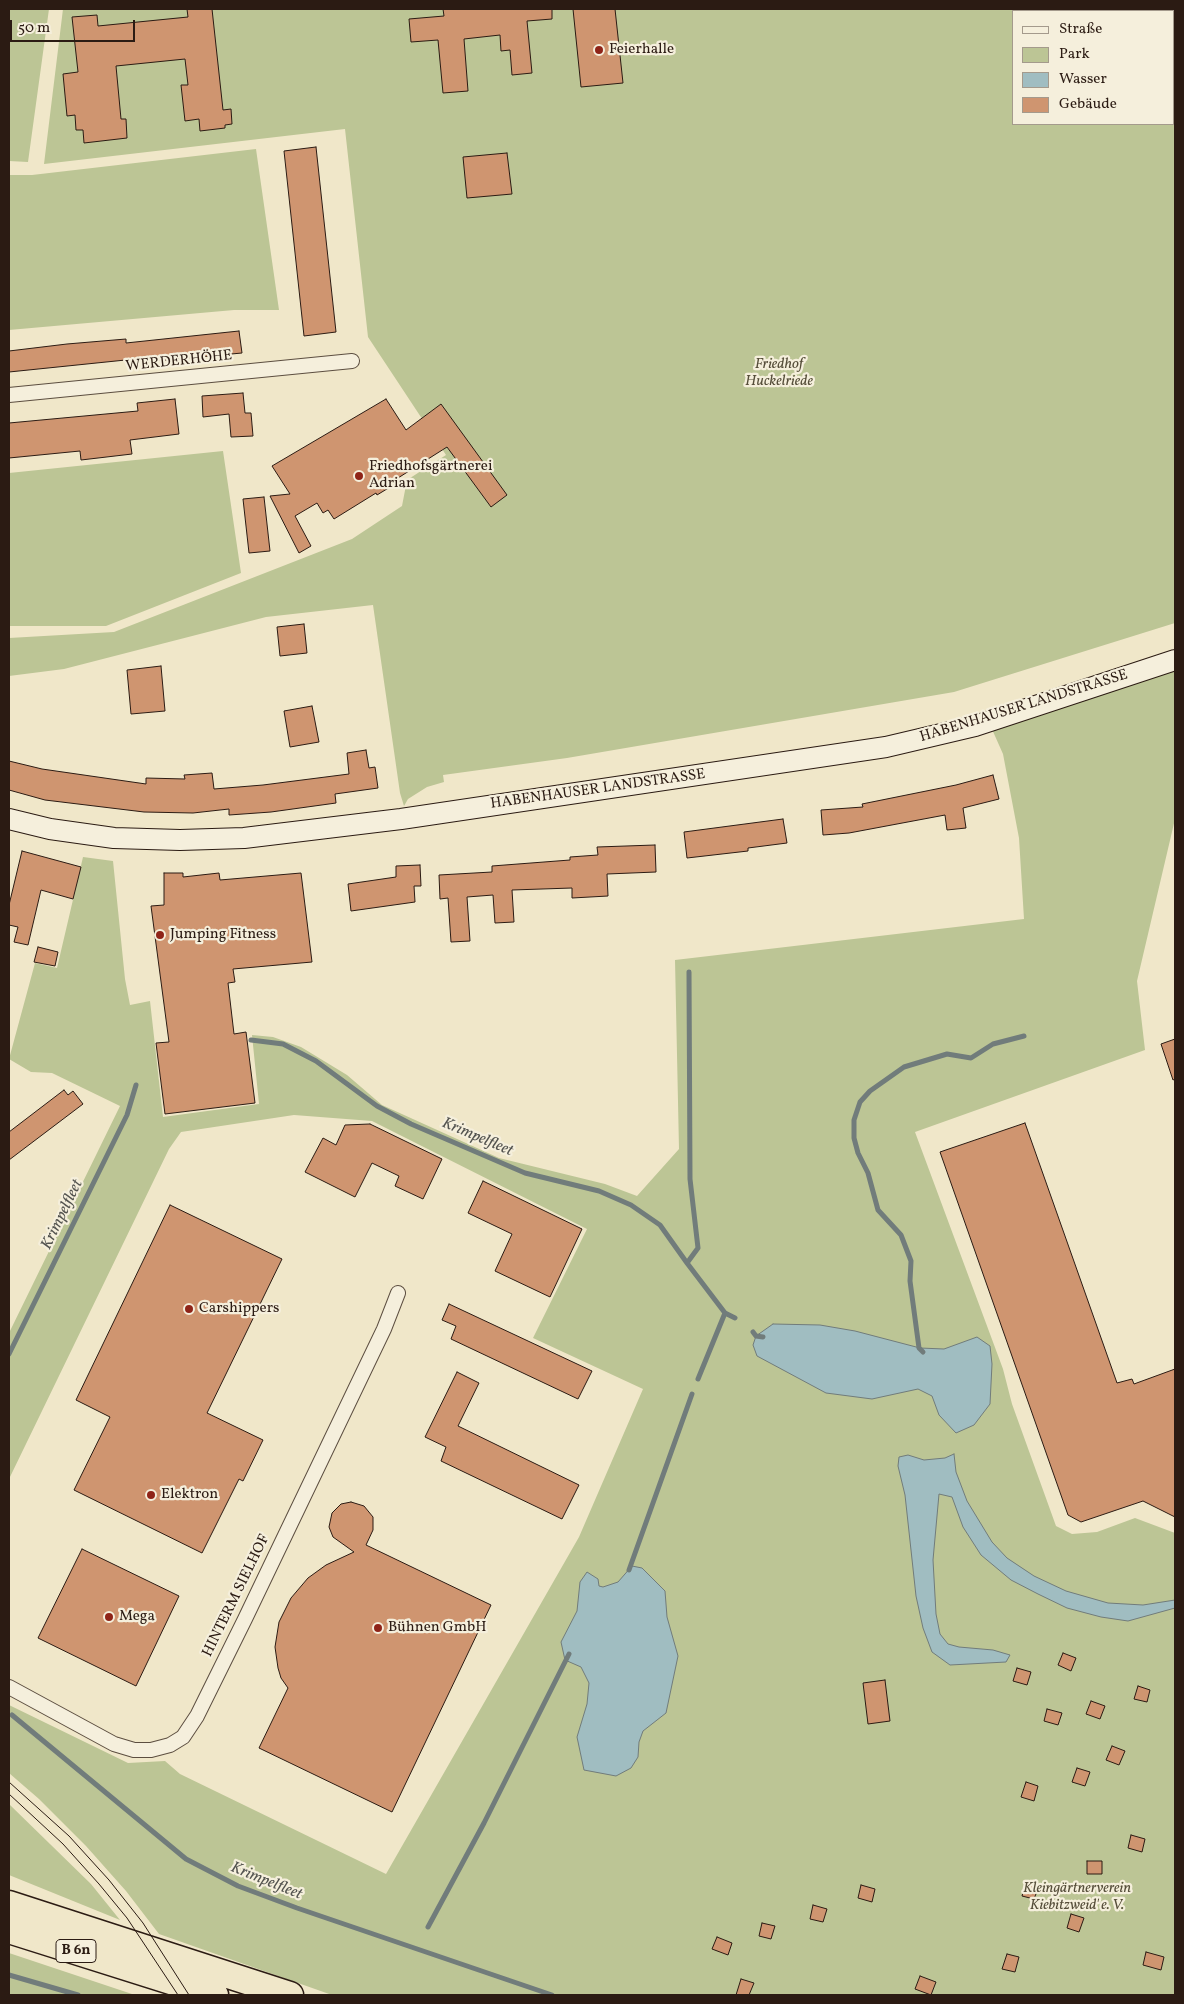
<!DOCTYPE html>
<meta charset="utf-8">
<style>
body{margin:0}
#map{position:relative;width:1184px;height:2004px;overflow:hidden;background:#f0e7c9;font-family:Vollkorn,serif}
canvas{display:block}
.frame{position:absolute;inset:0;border:10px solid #2b1b13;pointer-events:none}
.legend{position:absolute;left:1012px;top:10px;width:162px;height:115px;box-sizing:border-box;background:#f5efdc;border:1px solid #a49a8c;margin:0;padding:6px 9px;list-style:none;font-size:15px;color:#2b1b13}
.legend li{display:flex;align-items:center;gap:10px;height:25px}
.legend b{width:25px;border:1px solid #a49a8c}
.scale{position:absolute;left:10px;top:20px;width:125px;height:22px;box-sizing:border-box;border:2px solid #2b1b13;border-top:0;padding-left:6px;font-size:15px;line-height:18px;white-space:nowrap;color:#2b1b13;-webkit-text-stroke:4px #f5efdc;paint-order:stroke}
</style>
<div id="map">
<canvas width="1184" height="2004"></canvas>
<div class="frame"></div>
<ul class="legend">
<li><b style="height:6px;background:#f5efdc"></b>Straße</li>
<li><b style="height:14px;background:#bcc595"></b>Park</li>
<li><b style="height:14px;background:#a0bdc1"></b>Wasser</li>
<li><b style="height:14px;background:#cf9570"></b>Gebäude</li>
</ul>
<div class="scale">50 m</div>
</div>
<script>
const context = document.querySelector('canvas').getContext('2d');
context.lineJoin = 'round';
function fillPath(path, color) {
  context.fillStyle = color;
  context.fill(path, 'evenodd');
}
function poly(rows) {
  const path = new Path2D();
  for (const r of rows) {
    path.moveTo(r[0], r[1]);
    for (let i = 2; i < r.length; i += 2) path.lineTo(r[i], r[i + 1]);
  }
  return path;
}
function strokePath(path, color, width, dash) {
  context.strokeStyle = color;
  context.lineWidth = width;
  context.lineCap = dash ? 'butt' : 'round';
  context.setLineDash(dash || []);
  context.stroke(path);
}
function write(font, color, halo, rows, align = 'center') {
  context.font = font + ' Vollkorn,serif';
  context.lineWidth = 4.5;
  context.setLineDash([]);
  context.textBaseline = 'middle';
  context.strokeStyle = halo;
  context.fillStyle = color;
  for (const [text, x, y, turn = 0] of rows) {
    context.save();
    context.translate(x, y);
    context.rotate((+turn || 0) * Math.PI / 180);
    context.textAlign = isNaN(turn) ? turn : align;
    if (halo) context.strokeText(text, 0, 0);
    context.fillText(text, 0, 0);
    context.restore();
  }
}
const green = poly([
 [9,9,49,9,28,162,9,161],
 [63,9,1175,9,1175,623,954,692,567,758,443,775,444,782,427,787,408,799,404,806,400,793,373,605,266,617,64,669,9,676,9,638,114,632,352,539,402,506,407,480,446,455,368,337,345,129,44,164],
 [1013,11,1173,11,1173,124,1013,124],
 [256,149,279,310,234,310,9,330,9,175,32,175],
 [223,451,241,573,106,626,9,626,9,473],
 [1175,668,1175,819,1137,981,1145,1050,915,1132,1003,1369,1012,1404,1056,1526,1072,1534,1097,1532,1135,1518,1175,1533,1175,1995,332,1995,159,1934,126,1891,86,1846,39,1799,9,1773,9,1705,128,1763,165,1761,180,1774,386,1874,579,1537,643,1389,533,1338,587,1229,372,1121,294,1115,181,1132,169,1149,9,1479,9,1333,120,1106,52,1073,31,1072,9,1059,35,963,57,968,83,857,113,861,125,979,130,1005,150,1001,163,1117,259,1104,252,1035,273,1037,301,1047,347,1075,382,1105,499,1158,605,1184,637,1196,679,1149,675,960,1024,919,1019,838,1003,754,991,727],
 [9,1804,91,1884,120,1920,9,1875],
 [9,1953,135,1995,9,1995]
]);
const water = poly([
 [773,1324,820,1325,855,1331,920,1348,944,1349,977,1337,990,1346,992,1364,990,1404,974,1425,956,1433,939,1415,932,1396,918,1389,872,1399,826,1393,757,1356,753,1345,756,1336,773,1324],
 [954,1454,956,1472,967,1501,992,1542,1007,1558,1034,1576,1066,1591,1108,1603,1143,1605,1175,1600,1175,1608,1128,1621,1101,1617,1067,1608,1038,1594,1011,1580,981,1555,963,1527,952,1497,939,1494,933,1560,936,1614,940,1634,948,1644,959,1647,993,1650,1010,1655,1006,1662,950,1665,932,1652,923,1628,916,1596,905,1495,898,1466,899,1457,908,1455,924,1460,945,1458,954,1454],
 [632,1566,642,1568,665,1591,667,1617,678,1656,666,1713,643,1731,639,1742,638,1757,631,1768,616,1776,584,1770,577,1737,587,1704,589,1683,581,1667,565,1660,561,1642,577,1611,580,1582,587,1572,598,1579,599,1586,603,1587,618,1582,632,1566]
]);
const stream = poly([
 [689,972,690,1179,698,1248,687,1263,725,1313,735,1318],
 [251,1040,283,1044,316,1061,377,1106,411,1124,525,1173,599,1191,631,1205,660,1225,687,1263],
 [753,1332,756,1336,763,1337],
 [923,1352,919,1348,910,1281,911,1261,901,1235,878,1210,868,1173,858,1153,854,1138,854,1120,860,1102,870,1091,904,1067,947,1054,971,1058,993,1044,1024,1036],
 [9,1354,127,1115,136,1085],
 [698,1379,725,1313],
 [629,1570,692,1394],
 [12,1715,186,1859,238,1886,297,1908,552,1995],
 [428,1927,484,1823,569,1654],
 [9,1975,78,1995]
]);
const building = poly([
 [187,9,212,9,223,110,231,109,232,124,225,125,225,128,200,131,199,119,185,121,181,85,188,85,185,59,116,66,121,119,126,119,127,138,84,143,83,130,76,130,75,115,67,116,63,74,78,72,72,17,97,15,98,26,188,17,187,9],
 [443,9,552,9,552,19,527,21,532,73,512,75,510,50,501,51,500,35,464,39,468,91,443,93,438,40,411,42,409,19,444,16,443,9],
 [573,9,615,9,623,83,581,87,573,9],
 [316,147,336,332,304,336,284,151,316,147],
 [507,153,512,194,467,198,463,157,507,153],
 [239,331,242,353,145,362,145,358,9,372,9,351,67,344,126,339,126,343,239,331],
 [243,393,245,413,251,413,253,436,231,437,229,414,203,417,202,396,243,393],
 [175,399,179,434,130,440,132,454,81,460,80,451,9,458,9,423,138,411,137,403,175,399],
 [386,399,406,430,441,404,507,495,491,507,447,447,398,478,400,481,377,495,376,493,334,519,328,510,323,513,317,503,295,516,311,546,299,553,270,496,290,494,272,466,386,399],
 [264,497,270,551,249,553,243,499,264,497],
 [304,624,307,653,280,656,277,627,304,624],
 [161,666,165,711,131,714,127,670,161,666],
 [312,706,319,742,290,747,284,711,312,706],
 [366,750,369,768,375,767,378,788,335,794,336,803,271,812,229,815,229,809,193,813,144,812,45,800,9,790,9,761,42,769,146,784,146,778,185,779,184,775,212,773,214,789,263,785,349,774,347,753,366,750],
 [993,775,999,799,963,808,966,828,947,830,945,815,849,833,823,835,821,810,863,807,862,804,956,785,993,775],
 [783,819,787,843,748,848,748,851,687,858,684,832,783,819],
 [655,845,656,872,607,874,608,896,572,898,572,888,512,890,514,922,495,923,493,895,467,897,470,941,451,942,448,898,440,899,439,875,492,872,492,866,570,860,570,857,598,855,597,847,655,845],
 [22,851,81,867,73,899,41,890,28,945,14,942,18,927,9,925,9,905,22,851],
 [420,865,421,886,414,886,415,902,351,911,348,884,396,877,396,866,420,865],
 [164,873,183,873,183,877,219,873,220,880,301,873,312,962,233,969,235,982,228,983,234,1034,246,1032,255,1103,165,1114,156,1043,169,1042,151,906,164,905,164,873],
 [38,947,58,952,55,966,34,962,38,947],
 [1175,1039,1175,1079,1173,1080,1161,1044,1175,1039],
 [64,1090,68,1095,73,1091,83,1104,9,1160,9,1132,64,1090],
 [1025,1123,1117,1383,1132,1379,1134,1384,1175,1369,1175,1517,1143,1501,1081,1522,1068,1515,940,1152,1025,1123],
 [370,1124,442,1159,423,1199,395,1186,399,1176,372,1163,355,1197,305,1172,323,1138,336,1145,345,1125,370,1124],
 [483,1181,582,1229,550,1297,495,1271,512,1234,468,1213,483,1181],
 [170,1205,282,1259,207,1413,263,1440,243,1481,239,1479,202,1553,74,1490,110,1417,76,1400,170,1205],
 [449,1304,592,1371,578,1399,451,1339,456,1326,442,1320,449,1304],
 [457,1372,479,1383,458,1426,579,1485,562,1519,441,1461,446,1447,425,1437,457,1372],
 [351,1502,364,1506,373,1517,373,1530,366,1545,491,1605,392,1812,259,1748,288,1688,281,1678,278,1668,275,1647,279,1622,291,1598,308,1578,326,1565,354,1552,333,1537,329,1527,332,1513,341,1504,351,1502],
 [82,1549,179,1596,136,1686,38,1638,82,1549],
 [1063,1653,1076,1658,1071,1671,1058,1665,1063,1653],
 [1017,1668,1031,1672,1027,1685,1013,1681,1017,1668],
 [885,1680,890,1721,868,1724,863,1683,885,1680],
 [1138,1686,1150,1690,1147,1702,1134,1699,1138,1686],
 [1091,1701,1105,1706,1100,1719,1086,1714,1091,1701],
 [1047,1709,1062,1713,1058,1725,1044,1721,1047,1709],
 [1112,1746,1125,1751,1119,1765,1106,1760,1112,1746],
 [1077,1768,1090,1772,1085,1786,1072,1782,1077,1768],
 [1026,1782,1038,1786,1034,1801,1021,1797,1026,1782],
 [1131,1835,1145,1839,1142,1852,1128,1848,1131,1835],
 [1087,1861,1102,1861,1102,1874,1087,1874,1087,1861],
 [1026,1882,1039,1886,1034,1899,1022,1896,1026,1882],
 [861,1885,875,1889,872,1902,858,1898,861,1885],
 [813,1905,827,1909,823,1922,810,1919,813,1905],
 [1071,1914,1084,1918,1079,1932,1067,1928,1071,1914],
 [762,1923,775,1926,771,1939,759,1936,762,1923],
 [717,1937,732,1943,728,1955,712,1949,717,1937],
 [1146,1952,1164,1957,1161,1970,1143,1965,1146,1952],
 [1007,1954,1019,1957,1015,1972,1002,1969,1007,1954],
 [920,1976,936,1982,931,1995,915,1989,920,1976],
 [741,1979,754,1983,749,1995,736,1995,741,1979]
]);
const street = poly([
 [9,395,352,361],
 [9,1687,114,1744,134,1750,151,1750,170,1745,183,1737,197,1716,245,1619,384,1329,398,1293]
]);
const secondary = poly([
 [9,819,50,829,114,838,180,840,244,838,401,819,886,747,975,726,1175,660]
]);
const highway = poly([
 [9,1904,290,1995],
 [9,1930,215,1995]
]);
const tram = poly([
 [9,1782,69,1836,109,1880,143,1923,189,1995],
 [9,1794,63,1844,99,1884,127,1918,178,1995]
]);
const markers = [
 [599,50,5,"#8f2418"],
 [359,476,5,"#8f2418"],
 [160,935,5,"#8f2418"],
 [189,1309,5,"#8f2418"],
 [151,1495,5,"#8f2418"],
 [109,1617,5,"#8f2418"],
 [378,1628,5,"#8f2418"]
];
const shields = [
 [76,1951,40]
];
const shieldNames = [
 ["B 6n",76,1951]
];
const poiNames = [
 ["Feierhalle",609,50],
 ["Friedhofsgärtnerei",369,467],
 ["Adrian",369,484],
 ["Jumping Fitness",170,935],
 ["Carshippers",199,1309],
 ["Elektron",161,1495],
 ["Mega",119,1617],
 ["Bühnen GmbH",388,1628]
];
const streetNames = [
 ["WERDERHÖHE",179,362,-6],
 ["HABENHAUSER LANDSTRASSE",1024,707,-17],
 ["HABENHAUSER LANDSTRASSE",598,790,-8],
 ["HINTERM SIELHOF",237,1596,-64]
];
const parkNames = [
 ["Friedhof",779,365],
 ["Huckelriede",779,382],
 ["Kleingärtnerverein",1077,1889],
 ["Kiebitzweid' e. V.",1077,1906]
];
const waterNames = [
 ["Krimpelfleet",477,1138,23],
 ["Krimpelfleet",63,1215,-64],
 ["Krimpelfleet",266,1882,22]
];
fillPath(green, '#bcc595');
fillPath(water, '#a0bdc1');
strokePath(water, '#717c7b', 1);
strokePath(stream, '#717c7b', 5);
fillPath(building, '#cf9570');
strokePath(building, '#2b1b13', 1);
strokePath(street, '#5c4e40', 16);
strokePath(secondary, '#2b1b13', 22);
strokePath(highway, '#2b1b13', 29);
strokePath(street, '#f5efdc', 14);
strokePath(secondary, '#f5efdc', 20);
strokePath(highway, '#f0e7c9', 26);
strokePath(tram, '#2b1b13', 1);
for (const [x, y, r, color] of markers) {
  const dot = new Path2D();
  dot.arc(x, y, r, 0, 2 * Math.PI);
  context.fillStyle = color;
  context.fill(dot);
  strokePath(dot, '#f5efdc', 2);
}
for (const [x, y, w] of shields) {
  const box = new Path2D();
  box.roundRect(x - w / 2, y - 11.5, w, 23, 4);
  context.fillStyle = '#f5efdc';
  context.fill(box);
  strokePath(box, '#2b1b13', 1);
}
write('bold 14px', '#2b1b13', null, shieldNames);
write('15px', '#2b1b13', '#f5efdc', poiNames, 'left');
write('15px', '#2b1b13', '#f5efdc', streetNames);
write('italic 15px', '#564e3a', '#f5efdc', parkNames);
write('italic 16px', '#545450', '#f5efdc', waterNames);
</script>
